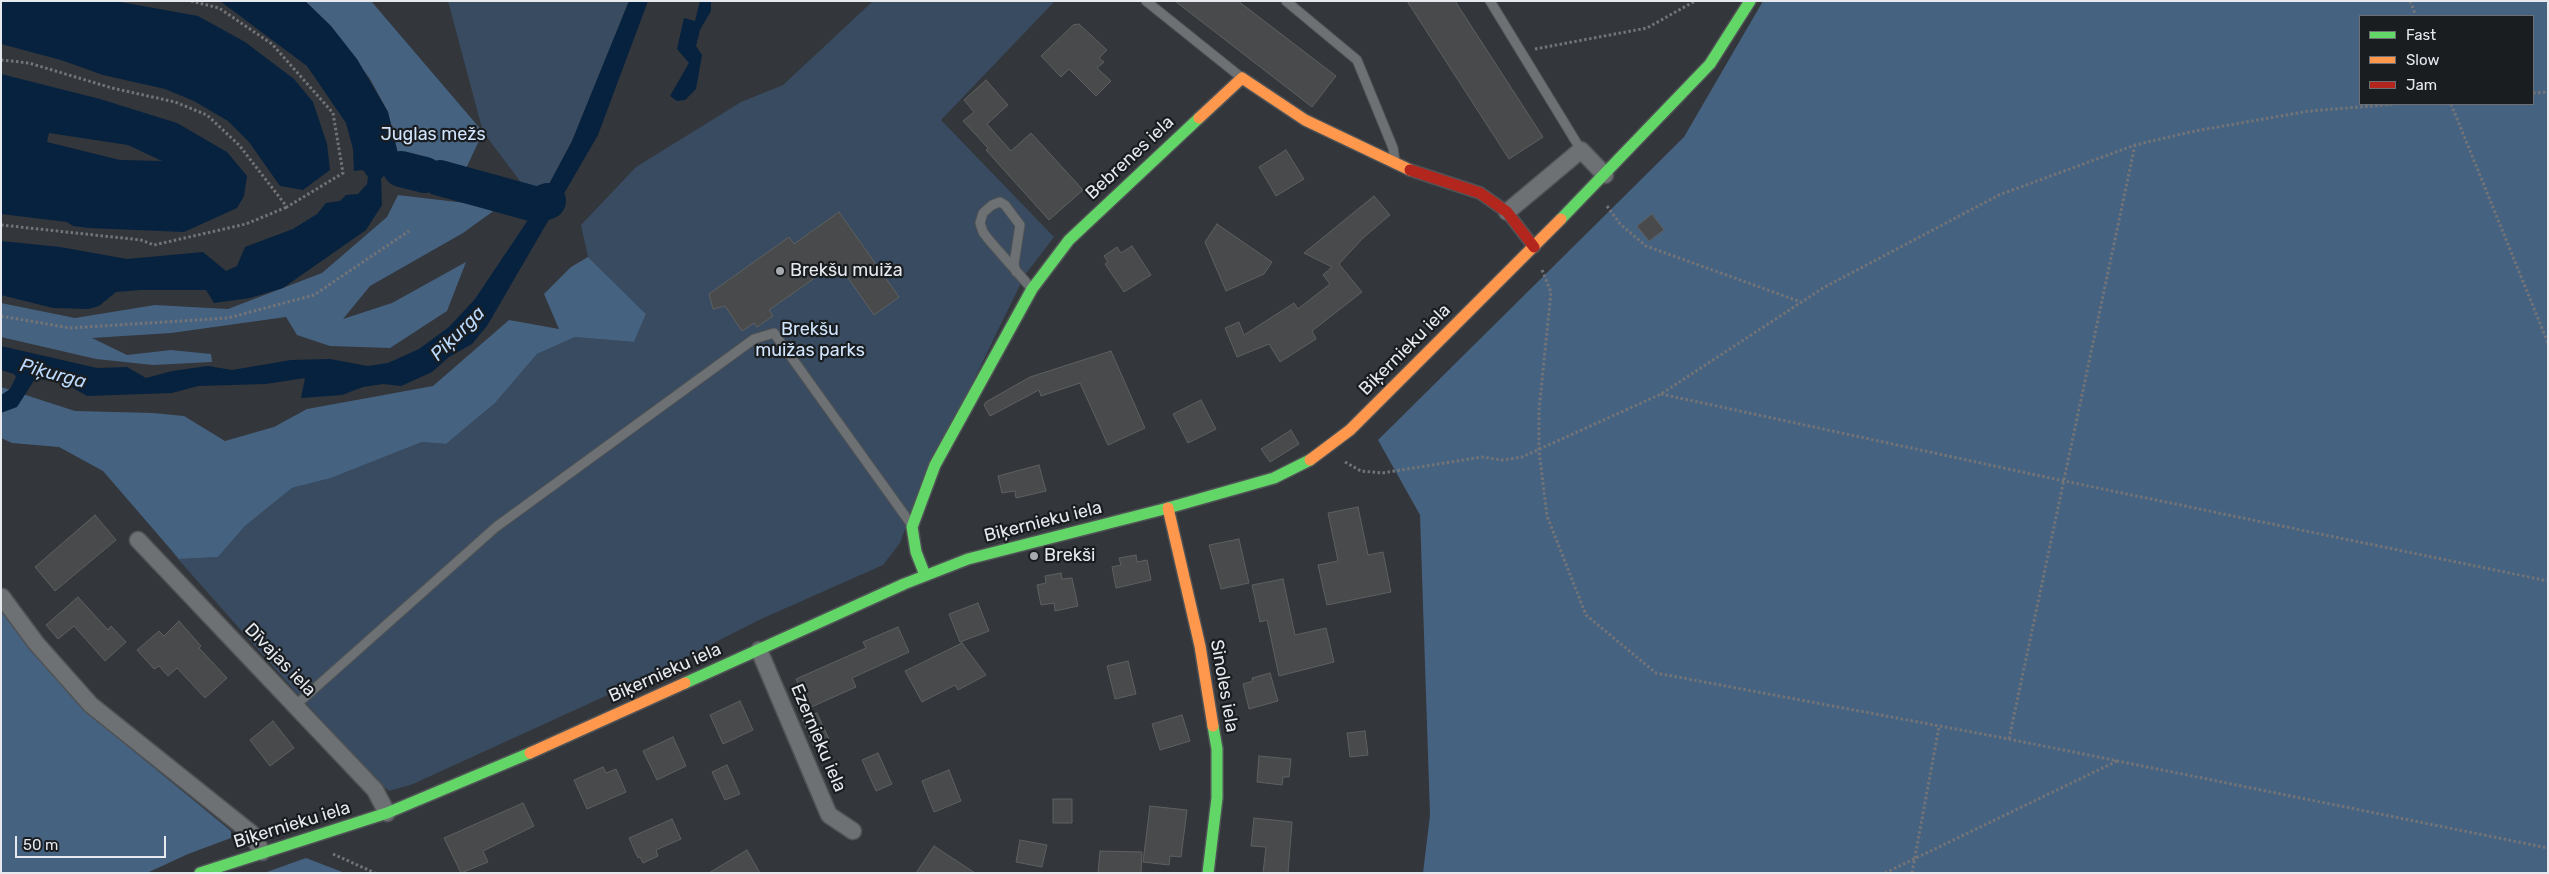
<!DOCTYPE html>
<meta charset="utf-8">
<style>
body{margin:0}
#map{position:relative;width:2549px;height:874px;overflow:hidden;background:#33363a;font-family:Rubik,sans-serif}
canvas{display:block}
.frame{position:absolute;inset:0;border:2px solid #e6eaef;pointer-events:none}
.legend{position:absolute;left:2359px;top:15px;width:175px;height:90px;box-sizing:border-box;background:#1a1d20;border:1px solid #6c6f73;margin:0;padding:6px 9px;list-style:none;font-size:15px;color:#e6eaef}
.legend li{display:flex;align-items:center;gap:10px;height:25px}
.legend b{width:25px;border:1px solid #6c6f73}
.scale{position:absolute;left:15px;top:836px;width:151px;height:22px;box-sizing:border-box;border:2px solid #e6eaef;border-top:0;padding-left:6px;font-size:15px;line-height:18px;white-space:nowrap;color:#e6eaef;-webkit-text-stroke:4px #1a1d20;paint-order:stroke}
</style>
<div id="map">
<canvas width="2549" height="874"></canvas>
<div class="frame"></div>
<ul class="legend">
<li><b style="height:6px;background:#63d668"></b>Fast</li>
<li><b style="height:6px;background:#ff974d"></b>Slow</li>
<li><b style="height:6px;background:#b3261e"></b>Jam</li>
</ul>
<div class="scale">50 m</div>
</div>
<script>
const context = document.querySelector('canvas').getContext('2d');
context.lineJoin = 'round';
function fillPath(path, color) {
  context.fillStyle = color;
  context.fill(path, 'evenodd');
}
function poly(rows) {
  const path = new Path2D();
  for (const r of rows) {
    path.moveTo(r[0], r[1]);
    for (let i = 2; i < r.length; i += 2) path.lineTo(r[i], r[i + 1]);
  }
  return path;
}
function strokePath(path, color, width, dash) {
  context.strokeStyle = color;
  context.lineWidth = width;
  context.lineCap = dash ? 'butt' : 'round';
  context.setLineDash(dash || []);
  context.stroke(path);
}
function write(font, color, halo, rows, align = 'center') {
  context.font = font + ' Rubik,sans-serif';
  context.lineWidth = 4.5;
  context.setLineDash([]);
  context.textBaseline = 'middle';
  context.strokeStyle = halo;
  context.fillStyle = color;
  for (const [text, x, y, turn = 0] of rows) {
    context.save();
    context.translate(x, y);
    context.rotate((+turn || 0) * Math.PI / 180);
    context.textAlign = isNaN(turn) ? turn : align;
    if (halo) context.strokeText(text, 0, 0);
    context.fillText(text, 0, 0);
    context.restore();
  }
}
const green = poly([
 [448,1,629,1,572,141,538,205,483,132],
 [873,1,1055,1,941,120,1054,237,1025,275,1000,326,916,499,900,543,883,565,759,620,645,678,413,784,389,791,378,782,294,690,170,550,179,559,218,557,245,526,292,488,331,478,422,442,446,444,495,403,537,354,575,337,634,342,646,314,588,257,581,225,636,167,741,102,783,85]
]);
const forest = poly([
 [305,1,371,1,483,132,463,175,411,174,398,154,388,112,370,79,331,26],
 [1763,1,2548,1,2548,873,1423,873,1430,815,1420,515,1378,440,1684,137],
 [2360,16,2533,16,2533,104,2360,104],
 [398,195,499,207,463,233,370,286,343,319,392,303,466,262,447,311,390,348,330,346,297,335,286,317,171,333,92,338,127,355,171,350,211,354,212,362,153,365,96,359,1,337,1,303,75,318,155,305,228,309,322,273,387,217],
 [588,257,646,314,634,342,575,337,537,354,495,403,446,444,422,442,331,478,292,488,245,526,218,557,179,559,103,471,59,447,12,443,1,438,1,387,75,411,153,413,184,416,225,441,274,427,307,409,433,386,509,320,559,329,544,294,571,267],
 [1,610,29,649,97,721,231,831,231,838,188,854,147,873,1,873],
 [306,858,345,873,264,873]
]);
const water = poly([
 [1,1,115,1,198,16,245,42,294,79,313,102,327,144,330,170,303,190,280,186,249,142,228,121,194,101,165,89,103,75,61,60,1,44],
 [220,1,305,1,331,26,357,59,388,112,398,154,404,162,395,174,387,172,381,179,382,205,366,230,283,288,250,298,214,303,206,290,141,290,116,292,99,306,88,309,53,308,1,295,1,241,60,247,127,259,203,252,226,271,237,266,245,247,293,229,317,214,326,203,340,201,346,195,358,194,367,184,368,177,363,170,354,171,353,149,346,123,307,66],
 [629,1,648,1,598,135,487,326,472,344,449,357,432,372,401,386,383,384,363,387,342,395,301,398,305,378,266,384,198,386,172,393,87,396,61,381,35,379,17,407,1,413,1,395,10,389,16,377,14,374,1,370,1,346,97,368,127,367,146,378,172,371,208,366,232,370,291,360,330,359,368,366,388,363,419,349,449,327,475,299,538,205,572,141],
 [700,1,711,1,711,11,700,30,696,46,702,55,696,89,685,100,677,101,670,96,689,63,677,49,684,18,695,21],
 [1,74,100,99,177,123,227,152,247,176,244,196,237,208,184,232,89,228,73,226,67,222,1,214],
 [49,133,128,145,162,161,120,160,47,142]
]);
const river = poly([
 [401,169,425,175],
 [440,178,538,205,548,201]
]);
const building = poly([
 [1175,1,1238,1,1336,76,1312,107,1175,1],
 [1407,1,1455,1,1543,137,1509,159,1407,1],
 [1079,24,1107,50,1099,58,1104,62,1097,68,1111,81,1096,96,1069,69,1061,77,1041,56,1073,25,1079,24],
 [986,80,1008,105,987,124,1011,151,1031,133,1083,190,1049,220,986,150,988,148,963,121,974,112,964,100,986,80],
 [1286,150,1304,179,1276,196,1259,167,1286,150],
 [1374,196,1390,215,1363,238,1339,264,1362,292,1312,331,1316,339,1280,362,1269,344,1237,357,1225,328,1239,322,1244,335,1294,303,1298,309,1330,284,1323,275,1332,267,1304,253,1374,196],
 [839,212,899,297,874,315,839,265,816,277,769,310,773,316,757,327,754,323,742,331,725,306,713,309,709,294,789,237,794,244,839,212],
 [1652,214,1664,230,1649,241,1637,226,1652,214],
 [1217,224,1272,262,1264,274,1226,291,1205,242,1217,224],
 [1132,246,1151,275,1124,292,1105,264,1108,262,1104,256,1117,247,1121,253,1132,246],
 [1111,351,1145,428,1108,445,1080,383,1041,396,1039,390,990,416,984,405,986,402,1030,377,1111,351],
 [1201,400,1216,429,1188,443,1173,414,1201,400],
 [1291,430,1299,444,1270,462,1261,449,1291,430],
 [1039,465,1046,491,1016,498,1015,491,1002,493,998,476,1039,465],
 [1358,507,1368,555,1383,552,1391,592,1327,605,1318,565,1338,561,1328,513,1358,507],
 [95,515,116,540,55,591,35,567,95,515],
 [1239,539,1249,583,1221,589,1209,545,1239,539],
 [1136,555,1137,562,1147,560,1151,580,1116,588,1112,567,1121,565,1119,558,1136,555],
 [1061,573,1062,579,1072,578,1078,606,1055,611,1054,603,1041,605,1037,585,1046,583,1045,576,1061,573],
 [1283,579,1295,635,1326,628,1334,662,1279,676,1267,620,1260,622,1252,585,1283,579],
 [78,597,108,630,111,626,126,642,105,661,74,626,58,639,46,625,78,597],
 [978,603,989,631,960,642,949,614,978,603],
 [179,621,201,646,199,648,227,678,205,698,177,668,168,676,159,666,154,669,137,650,159,631,164,636,179,621],
 [898,627,909,652,852,678,856,687,809,708,796,679,866,648,863,642,898,627],
 [962,643,986,675,958,690,955,685,922,702,905,671,962,643],
 [1128,661,1136,694,1115,699,1107,666,1128,661],
 [1270,673,1278,701,1249,709,1243,684,1253,681,1252,678,1270,673],
 [740,701,753,730,723,744,710,715,740,701],
 [817,713,829,739,814,746,802,719,817,713],
 [1182,715,1190,741,1160,750,1152,724,1182,715],
 [273,721,294,748,270,766,250,740,273,721],
 [1365,731,1368,755,1350,757,1347,733,1365,731],
 [673,737,686,766,657,780,643,751,673,737],
 [878,753,892,784,876,791,862,760,878,753],
 [1259,756,1291,759,1289,777,1283,777,1282,785,1257,782,1259,756],
 [727,765,740,794,725,800,712,772,727,765],
 [603,767,606,773,616,769,626,792,587,809,574,780,603,767],
 [949,770,961,801,934,812,922,781,949,770],
 [1053,799,1072,799,1072,823,1053,823,1053,799],
 [523,803,534,826,483,851,488,862,461,873,444,838,523,803],
 [1150,806,1187,810,1181,857,1170,856,1169,865,1143,862,1150,806],
 [1254,818,1292,822,1288,873,1263,873,1266,847,1251,846,1254,818],
 [672,819,681,839,656,850,658,856,643,863,640,857,638,858,629,838,672,819],
 [1020,840,1047,845,1042,867,1016,862,1020,840],
 [934,846,975,873,916,873,934,846],
 [747,850,760,873,709,873,747,850],
 [1100,851,1142,852,1141,873,1098,873,1100,851]
]);
const path = poly([
 [2410,1,2416,16],
 [1535,49,1647,28,1695,1],
 [1,60,29,63,112,88,175,102,207,115,239,145,287,207,343,173,333,113,272,44,219,8,191,1],
 [2533,93,2548,92],
 [2451,104,2548,343],
 [1607,206,1620,224,1646,246,1801,302],
 [1,225,141,240,154,245,246,224,287,207],
 [1542,270,1551,292,1539,410,1539,451,1547,516,1586,615,1656,673,2009,739,2548,848],
 [1,316,70,328,228,318,314,295,409,231],
 [1661,394,2064,481,2548,581],
 [1345,462,1361,471,1382,473,1482,457,1502,460,1522,457,1661,394,1823,288,1999,195,2135,145,2195,131,2309,111,2397,104],
 [2009,739,2135,145],
 [333,854,375,873],
 [1885,873,2117,761],
 [1912,873,1939,727]
]);
const lane = poly([
 [1146,1,1242,78],
 [1286,1,1357,60,1393,148,1395,161],
 [1490,1,1581,150],
 [1016,272,1014,264,1020,225,1005,205,1000,202,992,205,983,213,980,223,983,232,989,240,1032,289],
 [296,705,496,527,754,339,774,333,911,524]
]);
const street = poly([
 [1507,212,1581,150,1605,175],
 [138,540,375,790,387,813],
 [2,597,36,643,91,705,251,833,262,852],
 [759,650,829,815,853,831]
]);
const fast = poly([
 [1561,219,1710,64,1750,1],
 [925,575,916,552,912,527,935,465,1032,289,1069,240,1199,118],
 [685,683,904,584,968,559,1168,508,1274,478,1310,460],
 [200,873,387,813,530,753],
 [1208,873,1217,798,1217,749,1213,726]
]);
const slow = poly([
 [1199,118,1242,78,1305,120,1410,170],
 [1310,460,1350,430,1561,219],
 [1168,508,1200,646,1213,726],
 [530,753,685,683]
]);
const jam = poly([
 [1410,170,1480,193,1507,212,1534,247]
]);
const markers = [
 [780,271,5,"#a7abb0"],
 [1034,556,5,"#a7abb0"]
];
const parkNames = [
 ["Juglas mežs",433,135],
 ["Brekšu",810,330],
 ["muižas parks",810,351]
];
const streetNames = [
 ["Bebrenes iela",1130,158,-43],
 ["Biķernieku iela",1405,350,-45],
 ["Biķernieku iela",1043,522,-14],
 ["Dīvajas iela",280,660,46],
 ["Biķernieku iela",665,673,-24],
 ["Sinoles iela",1224,686,80],
 ["Ezernieku iela",818,738,67],
 ["Biķernieku iela",292,825,-17]
];
const poiNames = [
 ["Brekšu muiža",790,271],
 ["Brekši",1044,556]
];
const waterNames = [
 ["Piķurga",458,334,-45],
 ["Piķurga",53,374,15]
];
fillPath(green, '#384b60');
fillPath(forest, '#466281');
fillPath(water, '#07223f');
strokePath(river, '#07223f', 36);
fillPath(building, '#494a4c');
strokePath(building, '#5e6060', 1);
strokePath(lane, '#505356', 11);
strokePath(street, '#505356', 19);
strokePath(fast, '#505356', 14);
strokePath(slow, '#505356', 14);
strokePath(jam, '#505356', 14);
strokePath(path, '#727477', 3, [2.5, 2.5]);
strokePath(lane, '#6e7173', 9);
strokePath(street, '#6e7173', 16);
strokePath(fast, '#63d668', 11);
strokePath(slow, '#ff974d', 11);
strokePath(jam, '#b3261e', 11);
for (const [x, y, r, color] of markers) {
  const dot = new Path2D();
  dot.arc(x, y, r, 0, 2 * Math.PI);
  context.fillStyle = color;
  context.fill(dot);
  strokePath(dot, '#1a1d20', 2);
}
write('18px', '#d0e5fd', '#1a1d20', parkNames);
write('18px', '#e6eaef', '#1a1d20', streetNames);
write('18px', '#e6eaef', '#1a1d20', poiNames, 'left');
write('italic 19px', '#bad8fb', '#1a1d20', waterNames);
</script>
